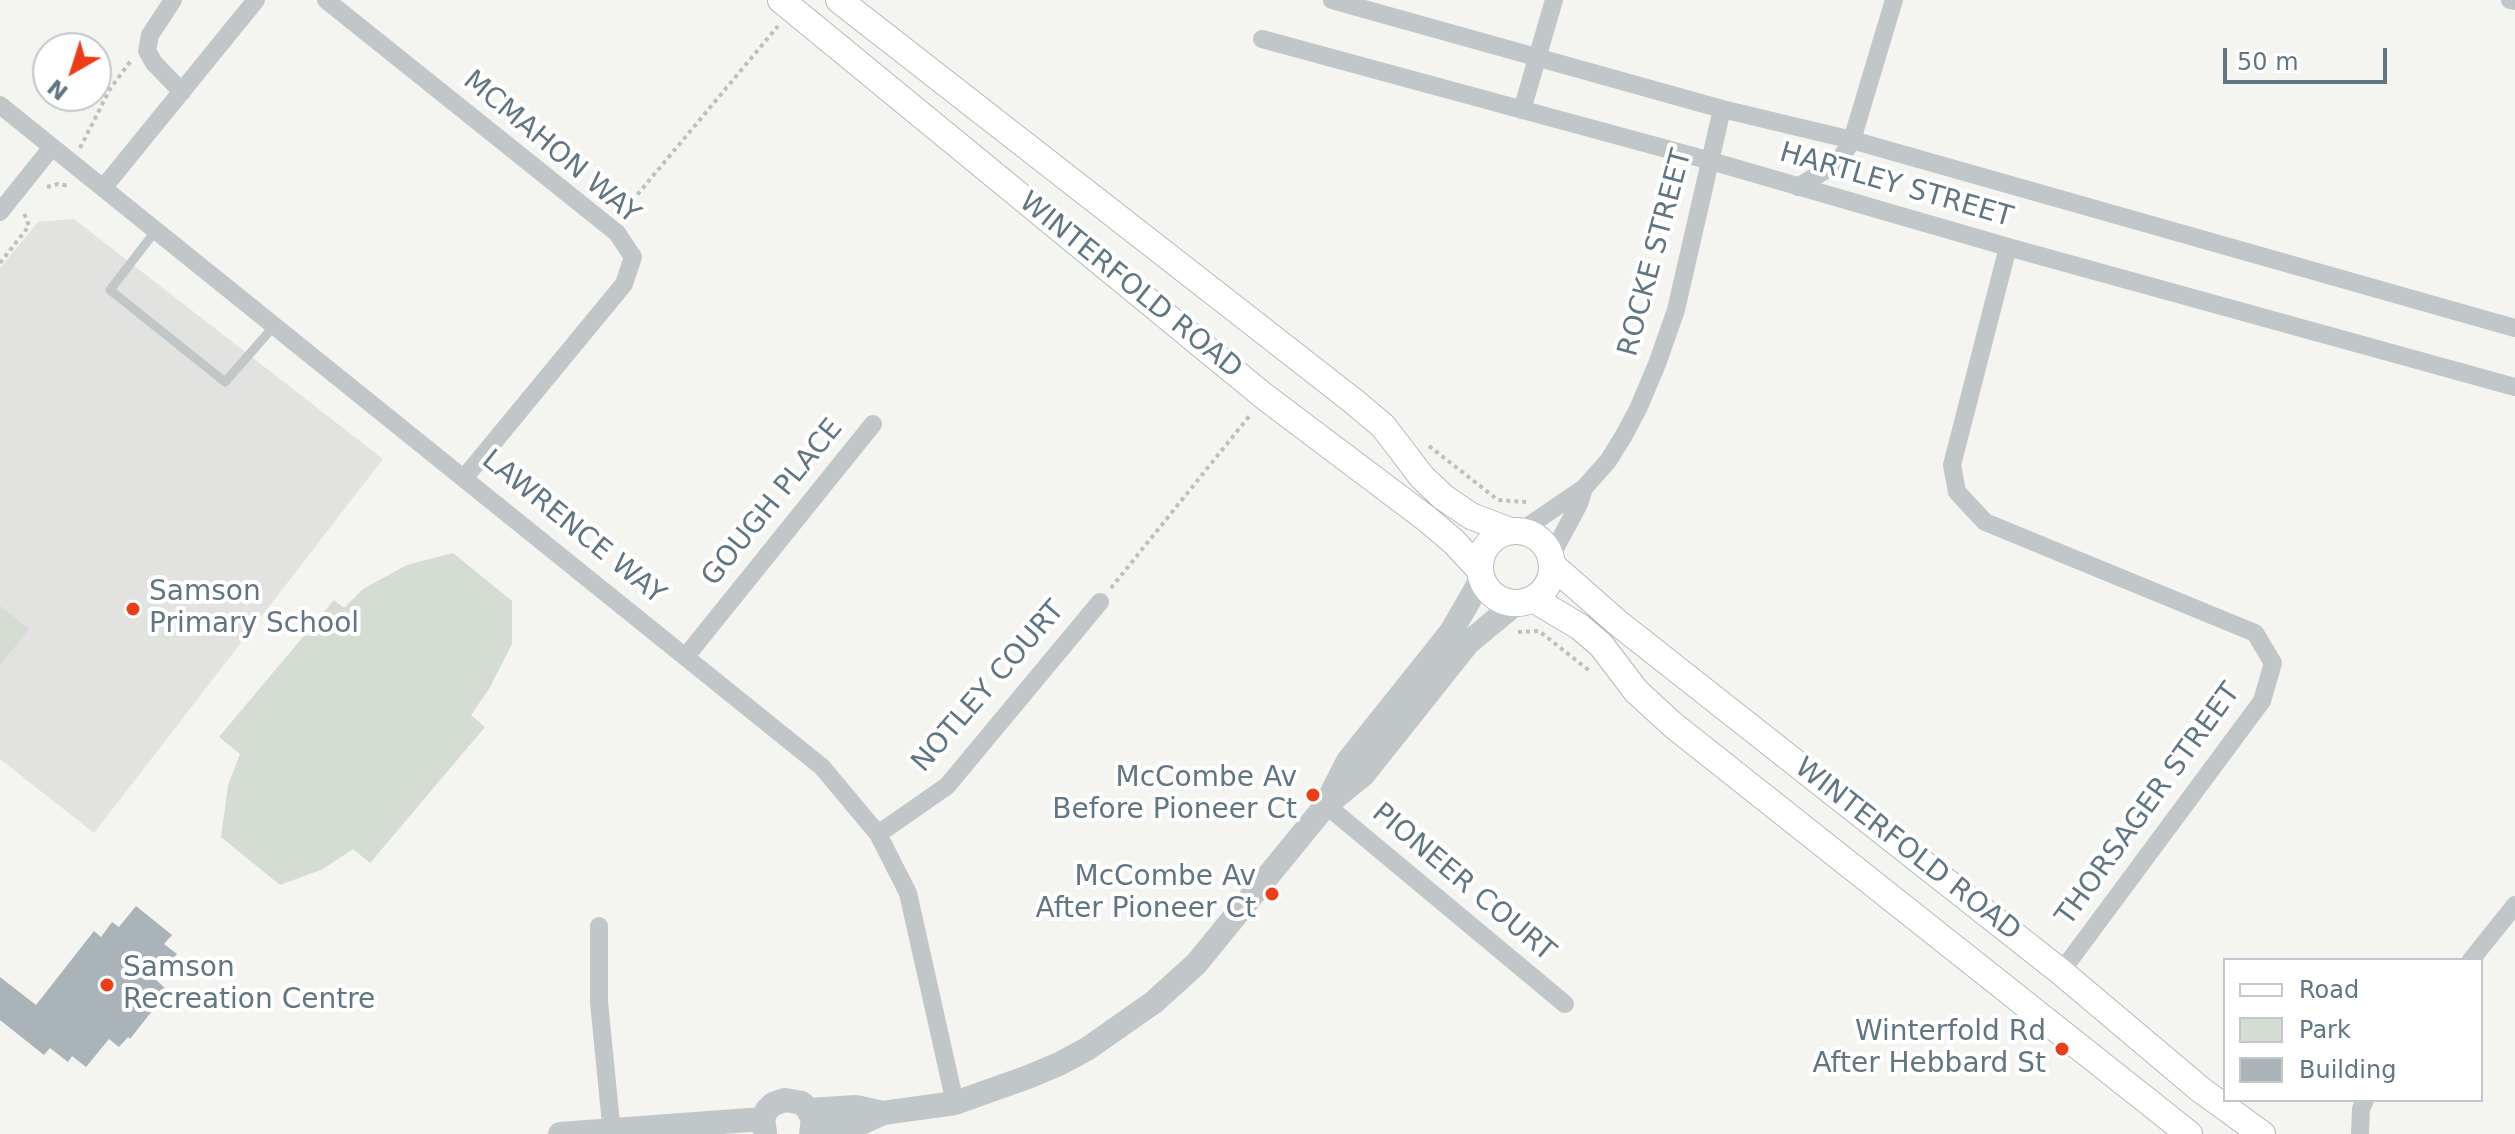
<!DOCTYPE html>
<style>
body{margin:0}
#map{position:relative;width:2515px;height:1134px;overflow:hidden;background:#f4f4f0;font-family:"DejaVu Sans",sans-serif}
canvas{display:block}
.legend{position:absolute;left:2223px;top:958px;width:260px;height:144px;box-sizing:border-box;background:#fff;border:2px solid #c0c8cd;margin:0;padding:10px 14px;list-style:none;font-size:24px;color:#617683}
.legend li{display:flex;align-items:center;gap:16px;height:40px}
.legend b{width:40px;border:2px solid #c0c8cd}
.north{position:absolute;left:32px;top:32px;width:80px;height:80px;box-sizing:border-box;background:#fff;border:2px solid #c0c8cd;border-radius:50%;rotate:219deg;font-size:22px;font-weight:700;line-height:32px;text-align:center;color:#617683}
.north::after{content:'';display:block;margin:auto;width:28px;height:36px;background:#ed3d17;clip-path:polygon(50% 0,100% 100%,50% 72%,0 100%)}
.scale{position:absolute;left:2223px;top:48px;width:164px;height:36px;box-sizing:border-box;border:4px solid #617683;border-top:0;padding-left:10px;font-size:24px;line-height:28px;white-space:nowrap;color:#617683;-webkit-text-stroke:6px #fff;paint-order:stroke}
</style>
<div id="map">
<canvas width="2515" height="1134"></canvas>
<ul class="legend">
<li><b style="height:10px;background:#fff"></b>Road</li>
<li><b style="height:22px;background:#d5dcd1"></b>Park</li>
<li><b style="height:22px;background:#aab3b8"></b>Building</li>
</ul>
<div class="north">N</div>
<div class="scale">50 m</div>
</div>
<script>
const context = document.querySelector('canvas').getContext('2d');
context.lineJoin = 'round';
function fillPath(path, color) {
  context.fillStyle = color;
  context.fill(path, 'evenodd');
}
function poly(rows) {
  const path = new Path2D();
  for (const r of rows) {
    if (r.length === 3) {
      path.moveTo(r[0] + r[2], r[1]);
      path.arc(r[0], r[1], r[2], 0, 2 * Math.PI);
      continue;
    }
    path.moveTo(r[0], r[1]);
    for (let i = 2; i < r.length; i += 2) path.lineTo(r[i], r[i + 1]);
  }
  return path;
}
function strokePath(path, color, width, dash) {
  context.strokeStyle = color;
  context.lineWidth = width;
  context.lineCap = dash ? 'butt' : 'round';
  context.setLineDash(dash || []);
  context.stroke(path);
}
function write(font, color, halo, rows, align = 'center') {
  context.font = font + ' "DejaVu Sans",sans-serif';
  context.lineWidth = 8;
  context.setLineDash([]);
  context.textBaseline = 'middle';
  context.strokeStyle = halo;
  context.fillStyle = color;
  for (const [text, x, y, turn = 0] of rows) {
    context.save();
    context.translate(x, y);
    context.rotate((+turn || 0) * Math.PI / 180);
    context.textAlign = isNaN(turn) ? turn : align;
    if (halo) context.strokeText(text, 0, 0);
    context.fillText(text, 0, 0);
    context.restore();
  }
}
const built = poly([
 [74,219,383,459,94,833,0,759,0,268,38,222]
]);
const green = poly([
 [453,553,512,601,512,644,489,689,471,715,485,727,370,863,353,849,323,869,280,885,221,837,228,786,240,754,219,737,334,600,344,608,363,589,407,565],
 [0,606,29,629,0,665]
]);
const building = poly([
 [136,906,172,935,164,944,177,954,156,980,166,989,157,1001,159,1002,130,1039,128,1037,119,1047,109,1039,86,1067,72,1056,68,1062,50,1048,44,1055,0,1020,0,977,36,1005,94,931,101,937,112,922,119,927]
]);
const path = poly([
 [80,148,110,89,132,59],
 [47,187,58,184,69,186],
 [622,213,778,26],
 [0,263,29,226,24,213],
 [1429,446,1498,500,1526,502],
 [1111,588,1251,414],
 [1518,632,1539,631,1591,672]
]);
const service = poly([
 [157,229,110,290,225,382,275,325]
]);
const minor = poly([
 [173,0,150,35,147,51,154,63,182,92],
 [326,0,617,233,633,257,624,284,465,477],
 [1332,0,1722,109,1852,140,2515,328],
 [2510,0,2515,1],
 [1262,39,1711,161,2008,247,2515,387],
 [0,105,822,767,878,834,908,893,955,1103],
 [1522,110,1554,0],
 [104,187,256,0],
 [1798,187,1834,165,1843,155,1852,140,1894,0],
 [0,212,52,147],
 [2008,247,1952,465,1957,492,1985,522,2255,633,2273,663,2262,701,2061,972],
 [1521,531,1584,488,1608,461,1623,437,1638,409,1657,364,1676,310,1722,109],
 [1551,556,1579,504,1584,488],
 [687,655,873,424],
 [1326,805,1565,1004],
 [878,834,947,786,1100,602],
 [599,926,599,1002,612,1134],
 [2471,960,2515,905],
 [2360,1134,2361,1109,2365,1100]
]);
const tertiary = poly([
 [1330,796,1348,761,1451,632,1481,580],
 [808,1110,856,1107,883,1113],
 [765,1132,763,1119,767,1110,773,1104,785,1100,802,1103,808,1110,813,1120,811,1134],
 [560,1134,763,1119],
 [822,1134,857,1125,883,1113,955,1103,1028,1077,1059,1064,1087,1049,1154,1002,1196,964,1326,805,1363,775,1468,643,1515,604]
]);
const secondary = poly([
 [781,0,1265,397,1427,519,1454,542,1479,569],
 [839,0,1352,400,1383,426,1422,477,1443,497,1471,516,1510,531],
 [1516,567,36],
 [1552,565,1618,623,2061,972,2201,1090,2262,1134],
 [1535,600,1580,627,1601,645,1636,691,1673,725,2189,1134]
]);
const markers = [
 [133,609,8,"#ed3d17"],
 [1313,795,8,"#ed3d17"],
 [1272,894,8,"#ed3d17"],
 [107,985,8,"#ed3d17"],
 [2062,1049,8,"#ed3d17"]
];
const streetNames = [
 ["MCMAHON WAY",551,148,40],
 ["HARTLEY STREET",1896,186,16],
 ["ROCKE STREET",1656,253,-75],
 ["WINTERFOLD ROAD",1130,286,39],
 ["GOUGH PLACE",773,503,-51],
 ["LAWRENCE WAY",573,528,39],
 ["NOTLEY COURT",989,687,-49],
 ["THORSAGER STREET",2149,805,-54],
 ["WINTERFOLD ROAD",1907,850,38],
 ["PIONEER COURT",1463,883,40]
];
const poiNames = [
 ["Samson",149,593,"left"],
 ["Primary School",149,625,"left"],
 ["McCombe Av",1297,779],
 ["Before Pioneer Ct",1297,811],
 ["McCombe Av",1256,878],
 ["After Pioneer Ct",1256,910],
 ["Samson",123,969,"left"],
 ["Recreation Centre",123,1001,"left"],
 ["Winterfold Rd",2046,1033],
 ["After Hebbard St",2046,1065]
];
fillPath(built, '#e2e3e1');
fillPath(green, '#d5dcd1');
fillPath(building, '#aab3b8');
strokePath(secondary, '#b3b9bd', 28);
strokePath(path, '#bdbfc1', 4, [4, 4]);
strokePath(service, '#c1c6c8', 9);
strokePath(minor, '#c1c6c8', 18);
strokePath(tertiary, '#c1c6c8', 24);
strokePath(secondary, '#fff', 26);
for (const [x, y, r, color] of markers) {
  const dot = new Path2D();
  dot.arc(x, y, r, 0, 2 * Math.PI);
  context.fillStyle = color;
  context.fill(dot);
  strokePath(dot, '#fff', 3);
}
write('28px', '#617683', '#fff', streetNames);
write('28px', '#617683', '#fff', poiNames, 'right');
</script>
